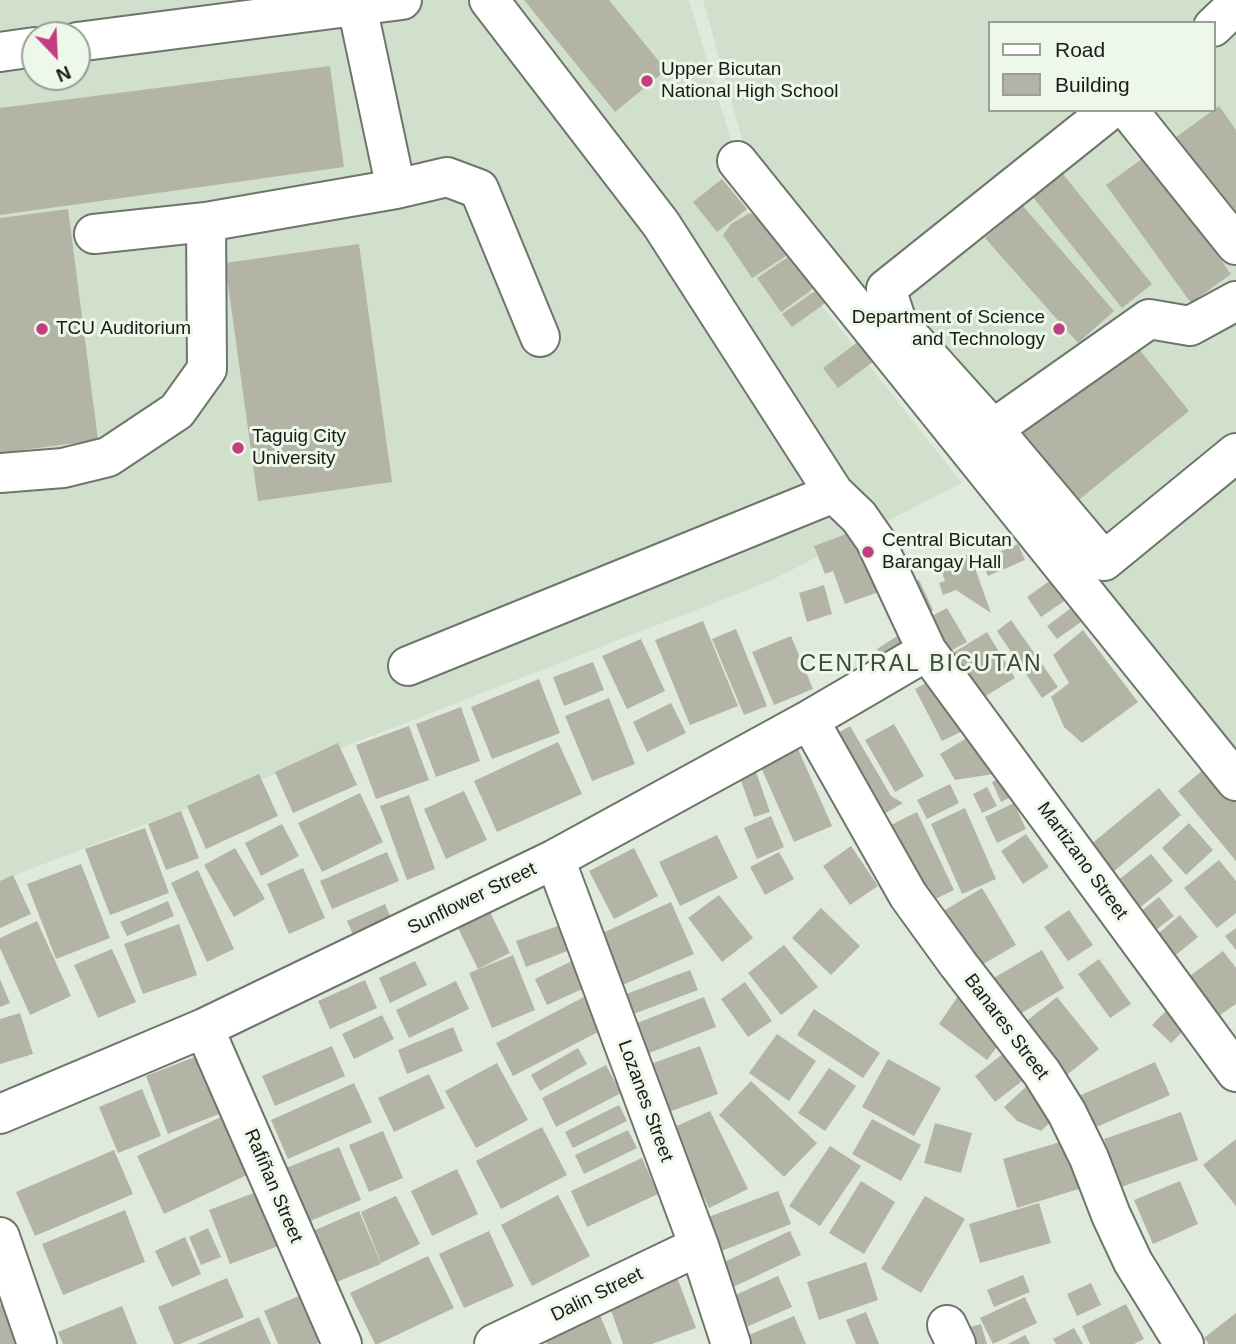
<!DOCTYPE html>
<meta charset="utf-8">
<style>
body{margin:0}
#map{position:relative;width:1236px;height:1344px;overflow:hidden;background:#dfeadd;font-family:Helvetica,sans-serif}
canvas{display:block}
.legend{position:absolute;left:988px;top:21px;width:228px;height:91px;box-sizing:border-box;background:#edf7ea;border:2px solid #989f96;margin:0;padding:9px 12px;list-style:none;font-size:21px;color:#191c18}
.legend li{display:flex;align-items:center;gap:14px;height:35px}
.legend b{width:35px;border:2px solid #989f96}
.north{position:absolute;left:21px;top:21px;width:70px;height:70px;box-sizing:border-box;background:#edf7ea;border:2px solid #989f96;border-radius:50%;rotate:157deg;font-size:19px;font-weight:700;line-height:28px;text-align:center;color:#191c18}
.north::after{content:'';display:block;margin:auto;width:24px;height:32px;background:#c33e80;clip-path:polygon(50% 0,100% 100%,50% 72%,0 100%)}
</style>
<div id="map">
<canvas width="1236" height="1344"></canvas>
<ul class="legend">
<li><b style="height:9px;background:#fff"></b>Road</li>
<li><b style="height:19px;background:#b3b4a5"></b>Building</li>
</ul>
<div class="north">N</div>
</div>
<script>
const context = document.querySelector('canvas').getContext('2d');
context.lineJoin = 'round';
function fillPath(path, color) {
  context.fillStyle = color;
  context.fill(path, 'evenodd');
}
function poly(rows) {
  const path = new Path2D();
  for (const r of rows) {
    path.moveTo(r[0], r[1]);
    for (let i = 2; i < r.length; i += 2) path.lineTo(r[i], r[i + 1]);
  }
  return path;
}
function strokePath(path, color, width, dash) {
  context.strokeStyle = color;
  context.lineWidth = width;
  context.lineCap = dash ? 'butt' : 'round';
  context.setLineDash(dash || []);
  context.stroke(path);
}
function write(font, color, halo, rows, align = 'center') {
  context.font = font + ' Helvetica,sans-serif';
  context.lineWidth = 6;
  context.setLineDash([]);
  context.textBaseline = 'middle';
  context.strokeStyle = halo;
  context.fillStyle = color;
  for (const [text, x, y, turn = 0] of rows) {
    context.save();
    context.translate(x, y);
    context.rotate((+turn || 0) * Math.PI / 180);
    context.textAlign = isNaN(turn) ? turn : align;
    if (halo) context.strokeText(text, 0, 0);
    context.fillText(text, 0, 0);
    context.restore();
  }
}
const built = poly([
 [0,0,689,0,737,161,718,174,962,483,770,581,0,881],
 [35,35,77,35,77,77,35,77],
 [703,0,1236,0,1236,768,746,153],
 [989,23,1213,23,1213,110,989,110]
]);
const building = poly([
 [524,0,609,0,666,70,615,112],
 [330,66,344,167,0,215,0,108],
 [1219,106,1236,130,1236,230,1172,140],
 [1146,156,1231,274,1191,303,1106,185],
 [1062,173,1152,284,1122,308,1032,196],
 [722,179,747,209,717,232,693,202],
 [1022,205,1114,311,1078,343,985,238],
 [68,209,98,440,0,453,0,218],
 [750,213,768,224,789,254,752,278,723,235,731,224],
 [359,244,392,482,258,501,225,263],
 [791,255,814,288,781,312,757,278],
 [818,289,827,302,792,327,782,314],
 [859,341,874,361,838,388,823,368],
 [1134,343,1189,411,1071,506,1016,438],
 [865,527,887,589,845,604,833,571,825,574,814,546],
 [1018,544,1025,560,988,576,981,560],
 [970,554,991,613,956,590,943,595,939,583,945,581,939,564],
 [1055,577,1070,597,1041,617,1027,597],
 [919,580,933,610,918,618,903,588],
 [824,585,832,614,807,622,799,593],
 [1078,603,1088,617,1057,639,1047,626],
 [947,608,967,642,943,655,923,621],
 [1011,620,1058,687,1042,698,997,631],
 [703,621,738,706,690,725,655,640],
 [736,629,767,706,744,715,712,639],
 [1083,630,1138,702,1082,743,1064,727,1051,697,1069,683,1053,655],
 [905,631,913,644,885,662,877,649],
 [987,632,1015,678,971,705,943,659],
 [791,636,813,689,774,705,752,652],
 [641,639,665,691,627,709,602,656],
 [593,662,604,690,564,706,553,677],
 [941,675,969,728,942,741,915,689],
 [539,679,560,733,492,759,471,707],
 [609,698,635,764,592,781,565,716],
 [671,703,686,733,647,752,633,722],
 [461,707,480,761,436,777,416,724],
 [894,724,924,776,895,792,865,740],
 [409,726,429,780,376,799,356,745],
 [850,726,891,796,903,803,865,825,819,744],
 [975,733,1000,773,955,780,940,754],
 [558,742,582,794,497,832,474,781],
 [338,743,357,785,293,813,275,772],
 [798,749,832,826,794,842,760,765],
 [1210,764,1236,796,1236,861,1178,791],
 [756,772,770,812,754,817,740,778],
 [259,774,278,816,206,849,187,806],
 [1004,776,1013,796,1001,802,992,782],
 [950,784,959,803,927,819,917,800],
 [987,787,997,806,982,813,973,794],
 [1159,788,1181,815,1106,878,1084,850],
 [464,791,487,840,446,859,424,809],
 [360,793,383,842,322,872,298,823],
 [409,795,435,869,407,880,380,806],
 [1014,803,1026,829,997,843,985,817],
 [965,808,996,879,962,894,931,824],
 [181,811,199,858,166,870,148,824],
 [917,812,954,890,909,912,871,835],
 [771,816,784,847,757,859,744,828],
 [1189,823,1213,850,1186,875,1162,848],
 [282,824,299,856,261,876,245,843],
 [145,828,169,893,110,915,85,849],
 [1026,834,1049,867,1023,884,1001,851],
 [717,835,738,878,680,906,659,862],
 [851,846,878,886,850,905,823,866],
 [235,848,265,899,234,917,204,865],
 [634,848,658,896,614,919,589,871],
 [387,852,399,881,332,909,320,881],
 [779,852,794,879,765,895,750,867],
 [1151,854,1173,881,1138,909,1116,882],
 [1219,860,1236,881,1236,913,1217,928,1184,888],
 [81,864,110,938,56,959,27,884],
 [303,868,325,918,289,934,267,884],
 [198,870,234,949,207,962,171,883],
 [13,875,31,914,0,928,0,881],
 [982,888,1016,945,954,981,920,925],
 [719,895,753,938,722,962,688,918],
 [1159,897,1174,916,1142,941,1122,926],
 [168,901,174,916,127,936,120,922],
 [671,902,694,954,618,987,596,936],
 [385,904,396,930,358,946,347,921],
 [487,906,510,953,478,969,455,922],
 [821,908,860,946,831,975,792,938],
 [1069,910,1093,945,1068,961,1044,927],
 [1180,915,1198,937,1157,970,1140,949],
 [37,921,71,996,30,1015,0,948,0,938],
 [566,923,575,948,526,967,516,941],
 [179,924,197,975,143,994,124,944],
 [1236,928,1236,950,1225,936],
 [784,945,818,987,781,1015,748,973],
 [112,949,136,1002,98,1018,74,965],
 [1042,950,1064,988,1015,1017,992,979],
 [1223,951,1236,968,1236,1004,1220,1015,1190,976],
 [513,955,535,1010,492,1028,469,973],
 [578,958,591,985,547,1005,535,979],
 [1099,959,1131,1004,1110,1018,1078,974],
 [415,961,427,985,390,1003,379,978],
 [690,970,698,990,628,1016,621,996],
 [0,979,10,1003,0,1007],
 [365,980,377,1008,330,1029,318,1001],
 [456,981,469,1009,409,1038,396,1010],
 [745,982,772,1021,748,1037,721,999],
 [963,989,1003,1039,987,1060,939,1024],
 [584,997,602,1030,513,1076,496,1043],
 [704,997,716,1027,644,1055,632,1025],
 [1057,997,1099,1049,1053,1086,1010,1034],
 [814,1009,880,1053,863,1078,797,1035],
 [1166,1011,1185,1029,1171,1043,1152,1025],
 [20,1013,33,1054,0,1064,0,1019],
 [382,1015,394,1039,354,1059,342,1034],
 [453,1027,463,1051,407,1074,398,1050],
 [777,1034,816,1061,789,1101,749,1073],
 [332,1046,345,1076,275,1106,262,1076],
 [700,1046,718,1094,666,1113,648,1065],
 [578,1048,587,1064,540,1091,531,1075],
 [1005,1052,1026,1078,995,1102,975,1076],
 [197,1056,219,1114,168,1134,146,1076],
 [888,1059,941,1088,914,1136,862,1107],
 [1155,1062,1170,1095,1094,1128,1079,1096],
 [497,1063,528,1120,476,1148,445,1091],
 [606,1065,621,1093,556,1127,542,1098],
 [829,1068,856,1086,825,1131,798,1113],
 [429,1074,445,1108,394,1132,378,1098],
 [751,1081,817,1143,784,1177,719,1115],
 [354,1083,372,1122,288,1159,271,1120],
 [1030,1083,1059,1114,1041,1131,1017,1121,1004,1107],
 [142,1089,161,1136,118,1153,99,1107],
 [619,1105,627,1121,573,1148,565,1132],
 [710,1111,748,1189,709,1208,670,1129],
 [1181,1112,1198,1160,1121,1187,1104,1139],
 [221,1117,247,1175,164,1214,137,1156],
 [872,1119,921,1145,901,1181,852,1154],
 [935,1123,972,1133,961,1173,924,1163],
 [542,1127,567,1175,501,1209,476,1161],
 [628,1130,637,1148,584,1174,575,1155],
 [383,1131,403,1178,369,1192,349,1145],
 [1236,1139,1236,1206,1203,1165],
 [1067,1140,1082,1188,1017,1208,1003,1159],
 [830,1146,861,1166,820,1226,789,1206],
 [339,1147,361,1200,308,1222,286,1168],
 [114,1150,133,1194,35,1236,16,1192],
 [642,1158,658,1194,587,1227,571,1191],
 [457,1169,478,1214,432,1236,411,1191],
 [861,1181,895,1202,864,1254,829,1233],
 [1180,1181,1198,1224,1153,1244,1134,1200],
 [259,1191,281,1245,230,1264,209,1210],
 [778,1191,791,1224,716,1253,703,1219],
 [558,1195,590,1256,532,1286,501,1225],
 [396,1196,420,1244,381,1263,361,1212],
 [925,1196,965,1219,921,1293,881,1269],
 [1039,1203,1051,1243,980,1263,969,1224],
 [125,1210,145,1262,63,1295,42,1244],
 [359,1211,381,1264,334,1283,313,1231],
 [208,1228,221,1257,201,1265,189,1237],
 [489,1231,514,1286,464,1308,439,1254],
 [790,1231,801,1255,731,1288,720,1264],
 [185,1237,201,1274,172,1287,155,1251],
 [428,1256,454,1308,378,1344,375,1344,350,1293],
 [866,1262,878,1300,819,1320,807,1282],
 [674,1269,696,1328,652,1344,623,1344,605,1294],
 [1023,1275,1030,1292,994,1307,987,1290],
 [778,1276,792,1307,737,1331,724,1300],
 [227,1278,244,1317,180,1344,174,1344,158,1307],
 [1091,1283,1101,1305,1077,1316,1067,1294],
 [306,1293,326,1340,316,1344,278,1344,264,1311],
 [1025,1297,1037,1323,993,1344,980,1318],
 [8,1302,25,1344,0,1344,0,1305],
 [595,1303,612,1344,547,1344,539,1326],
 [1126,1304,1144,1339,1134,1344,1090,1344,1082,1326],
 [122,1306,137,1344,63,1344,58,1332],
 [866,1312,879,1344,856,1344,846,1320],
 [1236,1313,1236,1344,1209,1344,1204,1338],
 [794,1316,806,1344,739,1344,737,1340],
 [259,1317,271,1344,197,1344],
 [981,1324,987,1344,968,1344,963,1329],
 [1074,1328,1083,1344,1056,1344,1053,1339],
 [1025,1335,1030,1344,1008,1344]
]);
const minor = poly([
 [489,0,661,224,834,493,859,517,875,540,927,651,1236,1072],
 [1213,27,1236,5],
 [77,42,402,0],
 [0,52,35,47],
 [1110,110,886,289,897,322,993,429,1104,561,1236,453],
 [1128,110,1236,245],
 [737,161,1236,781],
 [396,189,447,177,479,189,540,337],
 [94,234,206,222],
 [993,429,1149,319,1190,326,1236,301],
 [0,473,63,468,108,457,177,411,207,369,206,222,396,189,357,6],
 [408,666,834,493],
 [809,720,908,895,958,964,1042,1073,1067,1113,1089,1158,1111,1215,1133,1262,1184,1344],
 [555,859,699,1246,731,1344],
 [204,1028,342,1344],
 [0,1114,204,1028,555,859,809,720,927,651],
 [0,1237,37,1344],
 [947,1325,956,1344],
 [494,1344,699,1246]
]);
const markers = [
 [647,81,7,"#c33e80"],
 [42,329,7,"#c33e80"],
 [1059,329,7,"#c33e80"],
 [238,448,7,"#c33e80"],
 [868,552,7,"#c33e80"]
];
const poiNames = [
 ["Upper Bicutan",661,70],
 ["National High School",661,92],
 ["Department of Science",1045,318,"right"],
 ["and Technology",1045,340,"right"],
 ["TCU Auditorium",56,329],
 ["Taguig City",252,437],
 ["University",252,459],
 ["Central Bicutan",882,541],
 ["Barangay Hall",882,563]
];
const streetNames = [
 ["Martizano Street",1082,861,54],
 ["Sunflower Street",472,899,-26],
 ["Banares Street",1006,1027,53],
 ["Lozanes Street",645,1101,70],
 ["Rafiñan Street",273,1186,67],
 ["Dalin Street",597,1295,-26]
];
const quarterNames = [
 ["CENTRAL BICUTAN",921,665]
];
fillPath(built, '#d0e0cc');
fillPath(building, '#b3b4a5');
strokePath(minor, '#6d766a', 42);
strokePath(minor, '#fff', 38);
for (const [x, y, r, color] of markers) {
  const dot = new Path2D();
  dot.arc(x, y, r, 0, 2 * Math.PI);
  context.fillStyle = color;
  context.fill(dot);
  strokePath(dot, '#edf7ea', 2.5);
}
write('19px', '#191c18', '#edf7ea', poiNames, 'left');
write('19px', '#191c18', '#edf7ea', streetNames);
context.letterSpacing = '2px';
write('23px', '#40493e', '#edf7ea', quarterNames);
context.letterSpacing = '0px';
</script>
